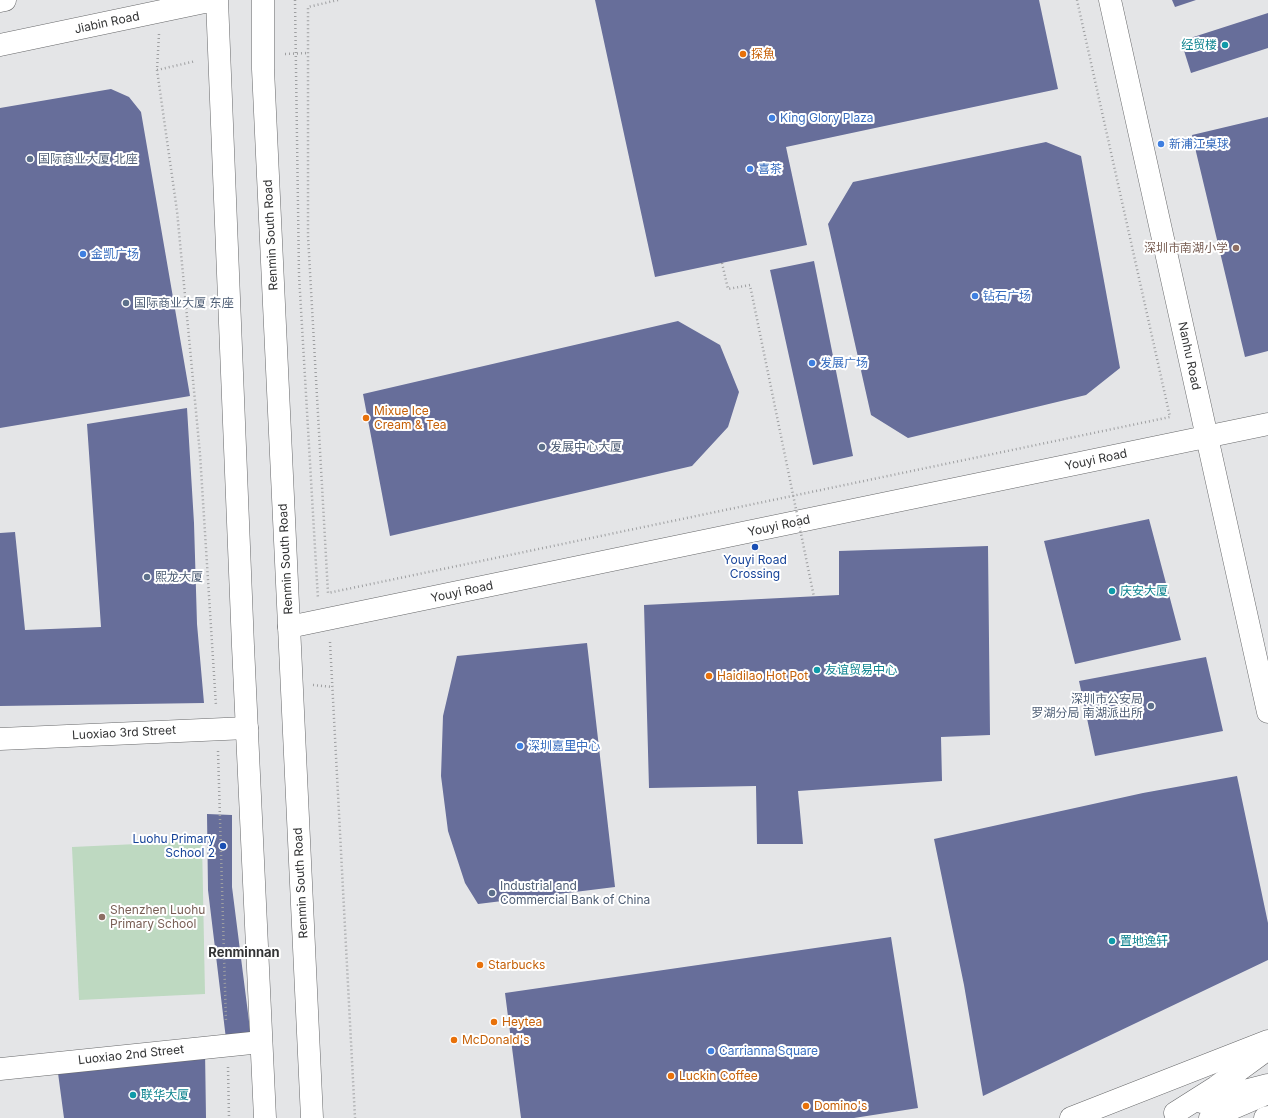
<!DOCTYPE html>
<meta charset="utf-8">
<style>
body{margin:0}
canvas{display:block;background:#e4e5e7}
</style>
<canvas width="1268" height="1118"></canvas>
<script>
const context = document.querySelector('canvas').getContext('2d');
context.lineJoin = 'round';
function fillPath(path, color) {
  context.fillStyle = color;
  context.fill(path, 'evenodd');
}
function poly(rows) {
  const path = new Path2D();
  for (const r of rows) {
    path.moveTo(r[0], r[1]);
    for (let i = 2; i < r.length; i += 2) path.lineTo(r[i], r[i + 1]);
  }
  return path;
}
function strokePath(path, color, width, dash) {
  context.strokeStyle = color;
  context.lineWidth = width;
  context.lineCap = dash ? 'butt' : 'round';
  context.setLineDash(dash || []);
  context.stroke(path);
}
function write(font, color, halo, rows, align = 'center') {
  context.font = font + ' Inter,"Noto Sans SC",sans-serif';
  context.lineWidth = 4;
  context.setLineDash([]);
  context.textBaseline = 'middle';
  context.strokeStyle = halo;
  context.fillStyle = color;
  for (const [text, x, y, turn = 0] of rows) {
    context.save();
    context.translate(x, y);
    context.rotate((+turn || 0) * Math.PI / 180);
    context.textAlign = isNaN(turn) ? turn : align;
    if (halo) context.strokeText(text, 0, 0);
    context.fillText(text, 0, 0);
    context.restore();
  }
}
const green = poly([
 [202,841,205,994,79,1000,72,847]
]);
const building = poly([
 [595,0,1039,0,1058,89,786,147,807,245,655,277],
 [1172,0,1196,0,1175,7],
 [1268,13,1268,48,1191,73,1181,41],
 [111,89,129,97,141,112,190,396,0,428,0,108],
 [1268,117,1268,351,1245,357,1192,135],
 [1046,142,1081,156,1120,368,1086,395,908,438,871,415,828,224,853,182],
 [814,261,853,456,813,465,770,270],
 [678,321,720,345,739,392,728,427,692,466,390,536,363,394],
 [187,408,194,523,197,624,204,703,0,706,0,533,15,532,25,630,101,627,87,424],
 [1149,519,1181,640,1075,664,1044,541],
 [988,546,990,735,941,737,942,781,798,791,803,844,757,844,756,786,649,788,644,605,839,595,839,551],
 [587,643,615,887,478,904,465,883,448,831,441,776,443,716,457,656],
 [1206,657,1223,731,1095,756,1079,681],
 [1237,776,1268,923,1268,960,983,1096,964,985,934,839,1143,793],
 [207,814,232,815,232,887,251,1037,226,1039,208,890],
 [891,937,918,1108,854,1118,521,1118,505,993],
 [205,1050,206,1118,64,1118,58,1073]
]);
const path = poly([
 [295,0,299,275,318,599],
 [338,0,308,7,308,236,328,593,1170,417,1077,0],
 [159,34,157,70,177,211,200,454,216,706],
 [285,54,308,53],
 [157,70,196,61],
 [330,642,355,1118],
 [313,685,333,687],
 [218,751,226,1022],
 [228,1067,229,1118]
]);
const minor = poly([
 [1110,0,1268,712],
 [289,627,1268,424],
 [0,739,247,728],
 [0,1069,261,1042],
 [1071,1118,1268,1041],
 [1210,1118,1268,1093]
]);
const major = poly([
 [217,0,243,646,265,1118],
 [263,0,263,69,312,1118],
 [0,1,5,0],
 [0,45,214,0]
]);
const highway = poly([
 [1202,1102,1268,1085],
 [1175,1113,1216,1087,1268,1049],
 [1265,1118,1268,1117]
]);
const pathBridge = poly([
 [722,263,728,289,750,285,814,597]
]);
const markers = [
 [1225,45,4,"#0f9aa8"],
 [743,54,4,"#e8710a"],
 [772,118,4,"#3f7fe0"],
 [1161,144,4,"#3f7fe0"],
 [30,159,4,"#5c6f8a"],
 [750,169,4,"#3f7fe0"],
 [1236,248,4,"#8d6e63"],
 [83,254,4,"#3f7fe0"],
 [975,296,4,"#3f7fe0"],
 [126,303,4,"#5c6f8a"],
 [812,363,4,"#3f7fe0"],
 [366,418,4,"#e8710a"],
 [542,447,4,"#5c6f8a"],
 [755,547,4,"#1a4fb4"],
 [147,577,4,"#5c6f8a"],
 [1112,591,4,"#0f9aa8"],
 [817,670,4,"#0f9aa8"],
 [709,676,4,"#e8710a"],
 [1151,706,4,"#5c6f8a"],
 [520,746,4,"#3f7fe0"],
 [223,846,4,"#1a4fb4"],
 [492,893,4,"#5c6f8a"],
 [102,917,4,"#8d6e63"],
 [1112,941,4,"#0f9aa8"],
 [480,965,4,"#e8710a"],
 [494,1022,4,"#e8710a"],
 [454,1040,4,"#e8710a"],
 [711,1051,4,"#3f7fe0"],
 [671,1076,4,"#e8710a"],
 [133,1095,4,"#0f9aa8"],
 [806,1106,4,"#e8710a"]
];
const streetNames = [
 ["Jiabin Road",107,23,-12],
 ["Renmin South Road",271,235,-93],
 ["Nanhu Road",1189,356,78],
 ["Youyi Road",1096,460,-12],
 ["Youyi Road",779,526,-12],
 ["Renmin South Road",286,559,-93],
 ["Youyi Road",462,592,-12],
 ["Luoxiao 3rd Street",124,733,-3],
 ["Renmin South Road",301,883,-93],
 ["Luoxiao 2nd Street",131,1055,-6]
];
const cultureNames = [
 ["经贸楼",1217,45,"right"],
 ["庆安大厦",1120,591],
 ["友谊贸易中心",825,670],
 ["置地逸轩",1120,941],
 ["联华大厦",141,1095]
];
const foodNames = [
 ["探魚",751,54],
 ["Mixue Ice",374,411],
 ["Cream & Tea",374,425],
 ["Haidilao Hot Pot",717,676],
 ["Starbucks",488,965],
 ["Heytea",502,1022],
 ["McDonald's",462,1040],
 ["Luckin Coffee",679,1076],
 ["Domino's",814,1106]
];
const shopNames = [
 ["King Glory Plaza",780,118],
 ["新浦江桌球",1169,144],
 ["喜茶",758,169],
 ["金凯广场",91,254],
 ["钻石广场",983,296],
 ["发展广场",820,363],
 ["深圳嘉里中心",528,746],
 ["Carrianna Square",719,1051]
];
const serviceNames = [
 ["国际商业大厦 北座",38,159],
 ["国际商业大厦 东座",134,303],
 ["发展中心大厦",550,447],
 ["熙龙大厦",155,577],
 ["深圳市公安局",1143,699,"right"],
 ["罗湖分局 南湖派出所",1143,713,"right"],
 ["Industrial and",500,886],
 ["Commercial Bank of China",500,900]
];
const educationNames = [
 ["深圳市南湖小学",1228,248],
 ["Shenzhen Luohu",110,910,"left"],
 ["Primary School",110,924,"left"]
];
const transitNames = [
 ["Youyi Road",755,560],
 ["Crossing",755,574],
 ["Luohu Primary",215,839,"right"],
 ["School 2",215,853,"right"]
];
const neighbourhoodNames = [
 ["Renminnan",244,953]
];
fillPath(green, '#bed9c1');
fillPath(building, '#676e9a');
strokePath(minor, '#67686a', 23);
strokePath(major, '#67686a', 23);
strokePath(highway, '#67686a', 23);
strokePath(path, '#9e9fa1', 2.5, [1, 3]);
strokePath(minor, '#fff', 22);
strokePath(major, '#fff', 22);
strokePath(highway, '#fff', 22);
strokePath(pathBridge, '#9e9fa1', 2.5, [1, 3]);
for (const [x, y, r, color] of markers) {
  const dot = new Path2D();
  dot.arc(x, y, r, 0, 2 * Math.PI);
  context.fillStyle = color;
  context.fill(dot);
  strokePath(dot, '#fff', 1.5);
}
write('12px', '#333435', '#fff', streetNames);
write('12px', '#0d838f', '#fff', cultureNames, 'left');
write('12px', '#c56008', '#fff', foodNames, 'left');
write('12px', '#366cbe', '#fff', shopNames, 'left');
write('12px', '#4e5e75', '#fff', serviceNames, 'left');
write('12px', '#785e54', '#fff', educationNames, 'right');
write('12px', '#164399', '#fff', transitNames);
write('bold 13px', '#333435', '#fff', neighbourhoodNames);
</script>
